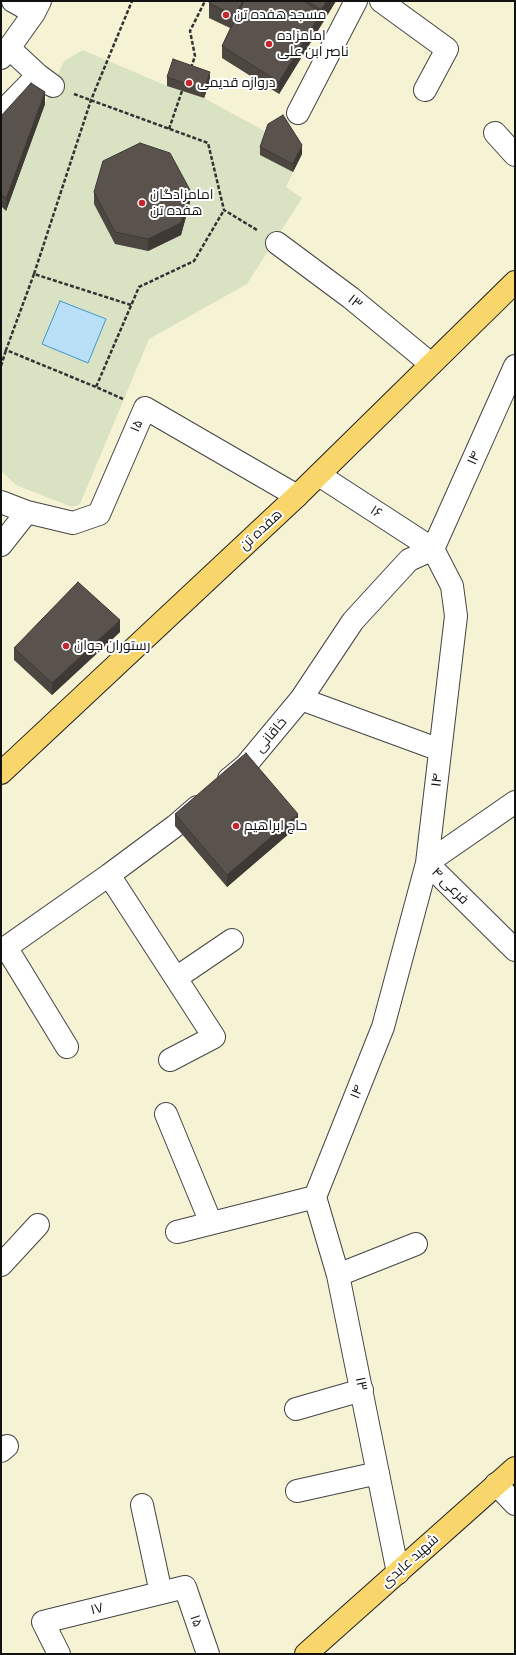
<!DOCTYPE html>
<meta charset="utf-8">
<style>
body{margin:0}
#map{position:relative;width:516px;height:1655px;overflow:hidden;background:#fffdf5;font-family:"Zilla Slab",serif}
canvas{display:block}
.frame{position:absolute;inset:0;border:2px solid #111;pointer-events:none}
</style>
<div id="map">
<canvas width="516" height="1655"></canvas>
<div class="frame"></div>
</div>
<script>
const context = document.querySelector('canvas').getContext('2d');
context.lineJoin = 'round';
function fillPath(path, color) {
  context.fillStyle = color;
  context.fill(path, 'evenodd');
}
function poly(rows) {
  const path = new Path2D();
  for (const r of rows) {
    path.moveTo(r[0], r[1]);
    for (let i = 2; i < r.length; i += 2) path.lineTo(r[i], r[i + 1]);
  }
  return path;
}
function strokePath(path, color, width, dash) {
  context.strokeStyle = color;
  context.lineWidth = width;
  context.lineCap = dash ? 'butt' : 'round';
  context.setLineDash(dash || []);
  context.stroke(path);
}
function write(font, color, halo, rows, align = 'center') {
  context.font = font + ' "Zilla Slab",Cairo,serif';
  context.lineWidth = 4;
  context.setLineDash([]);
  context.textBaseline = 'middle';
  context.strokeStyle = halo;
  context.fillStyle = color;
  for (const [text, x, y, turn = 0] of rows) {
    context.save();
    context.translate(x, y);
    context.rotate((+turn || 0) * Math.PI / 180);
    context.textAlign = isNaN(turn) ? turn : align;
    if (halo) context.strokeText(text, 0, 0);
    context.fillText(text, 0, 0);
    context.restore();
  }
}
const farmland = poly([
 [1,1,515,1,515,1654,1,1654]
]);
const cemetery = poly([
 [83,50,167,86,204,98,268,133,293,172,286,187,302,198,247,284,149,339,80,504,72,507,16,485,1,471,1,128,45,104,64,61]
]);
const water = poly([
 [60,301,106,319,88,363,42,344,60,301]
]);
const path = poly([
 [191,68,195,56,190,31,205,1],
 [74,94,208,143,224,210,257,230],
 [169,129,183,88],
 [34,274,6,350,96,387],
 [131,305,34,274,91,100,132,1],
 [1,366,6,350],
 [123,399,96,387,139,287,194,261,224,210]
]);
const minor = poly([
 [13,1,34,13],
 [381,1,447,49,425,90],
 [9,48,38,75,53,86],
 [1,58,9,48,34,13,40,1],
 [1,113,38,75],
 [298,113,356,1],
 [495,133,515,155],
 [277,243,351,298,431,364],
 [319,475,433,549],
 [1,502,27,512,73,523,99,514,145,408,297,496],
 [1,545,27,512],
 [301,699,440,750],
 [229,779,246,765,301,699,353,621,409,560,433,549],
 [515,802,427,863,515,950],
 [109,875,214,1037,170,1060],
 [6,947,67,1047],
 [1,951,109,875,175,826,197,807],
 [176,978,232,940],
 [166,1114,211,1223],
 [315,1197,383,1027,427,863,456,616,452,586,433,549,515,366],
 [315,1197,338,1275,398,1573],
 [177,1232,315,1197],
 [1,1265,38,1225],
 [338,1275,416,1244],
 [296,1409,362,1390],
 [1,1451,7,1446],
 [496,1484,515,1504],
 [297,1491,378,1473],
 [142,1505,161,1593],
 [59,1654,43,1622,185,1587,208,1654]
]);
const major = poly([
 [1,773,297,496,515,282],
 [306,1654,515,1468]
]);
const wall = poly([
 [210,1,336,1,279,94,222,58,222,46,230,28,209,18,209,3],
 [167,77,210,81,204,98,167,86],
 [45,104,6,211,1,206,1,116],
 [260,147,302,154,293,172,260,155],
 [94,192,190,202,181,235,148,251,115,244,94,204],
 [120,632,52,695,14,660,14,648],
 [175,814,298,826,227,887,175,826]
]);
const shadedWall = poly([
 [243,1,250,1,235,31,235,16],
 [327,1,336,1,279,94,279,82,321,13,321,10],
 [210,72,210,81,204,98,204,90],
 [45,92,45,104,6,211,6,199],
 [302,145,302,154,293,172,293,164],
 [190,190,190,202,181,235,148,251,148,239],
 [120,620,120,632,52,695,52,683],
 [298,814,298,826,227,887,227,875]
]);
const building = poly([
 [210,1,243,1,235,16,209,3,210,1],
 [244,1,304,1,321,13,279,82,222,46,244,1],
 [308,1,327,1,321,10,308,1],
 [173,59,210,72,204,90,167,77,173,59],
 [31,83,45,92,6,199,1,194,1,116,31,83],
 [283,115,302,145,293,164,260,147,268,124,283,115],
 [140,143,170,153,190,190,181,223,148,239,115,232,94,192,103,161,140,143],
 [78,582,120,620,52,683,14,648,78,582],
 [246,753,298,814,227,875,175,814,246,753]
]);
const markers = [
 [226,15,4,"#c4262e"],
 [269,44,4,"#c4262e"],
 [189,83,4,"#c4262e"],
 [142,203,4,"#c4262e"],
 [66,646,4,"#c4262e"],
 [236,826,4,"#c4262e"]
];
const poiNames = [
 ["مسجد هفده تن",234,15],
 ["امامزاده",277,36],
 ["ناصر ابن علی",277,52],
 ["دروازه قدیمی",197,83],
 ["امامزادگان",150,195],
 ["هفده تن",150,211],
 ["رستوران جوان",74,646],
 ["حاج ابراهیم",244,826]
];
const streetNames = [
 ["۱۳",355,302,39],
 ["۱۵",137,426,-67],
 ["۱۴",474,458,-66],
 ["۱۶",376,512,33],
 ["هفده تن",261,530,-43],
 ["خاقانی",271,735,-50],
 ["۱۴",437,780,-84],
 ["فرعی ۴",450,886,45],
 ["۱۴",357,1092,-68],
 ["۱۳",361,1384,78],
 ["شهید عابدی",410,1561,-42],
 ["۱۷",97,1609,-14],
 ["۱۵",196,1621,71]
];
fillPath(farmland, '#f6f3d4');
fillPath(cemetery, '#d9e3c4');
fillPath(water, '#b9e0f7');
strokePath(water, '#3f96cf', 1);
strokePath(minor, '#444', 24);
strokePath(major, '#222', 24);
strokePath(path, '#333', 2.5, [4, 2]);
strokePath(minor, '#fff', 22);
strokePath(major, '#f9d66b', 22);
fillPath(wall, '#4d4742');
fillPath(shadedWall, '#3f3936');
fillPath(building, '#5a524d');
strokePath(building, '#3f3936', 1);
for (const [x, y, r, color] of markers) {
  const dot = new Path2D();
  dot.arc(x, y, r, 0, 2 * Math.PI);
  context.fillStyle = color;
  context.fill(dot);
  strokePath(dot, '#fff', 1.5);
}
write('14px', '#111', '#fff', poiNames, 'left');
write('14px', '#111', '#fff', streetNames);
</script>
